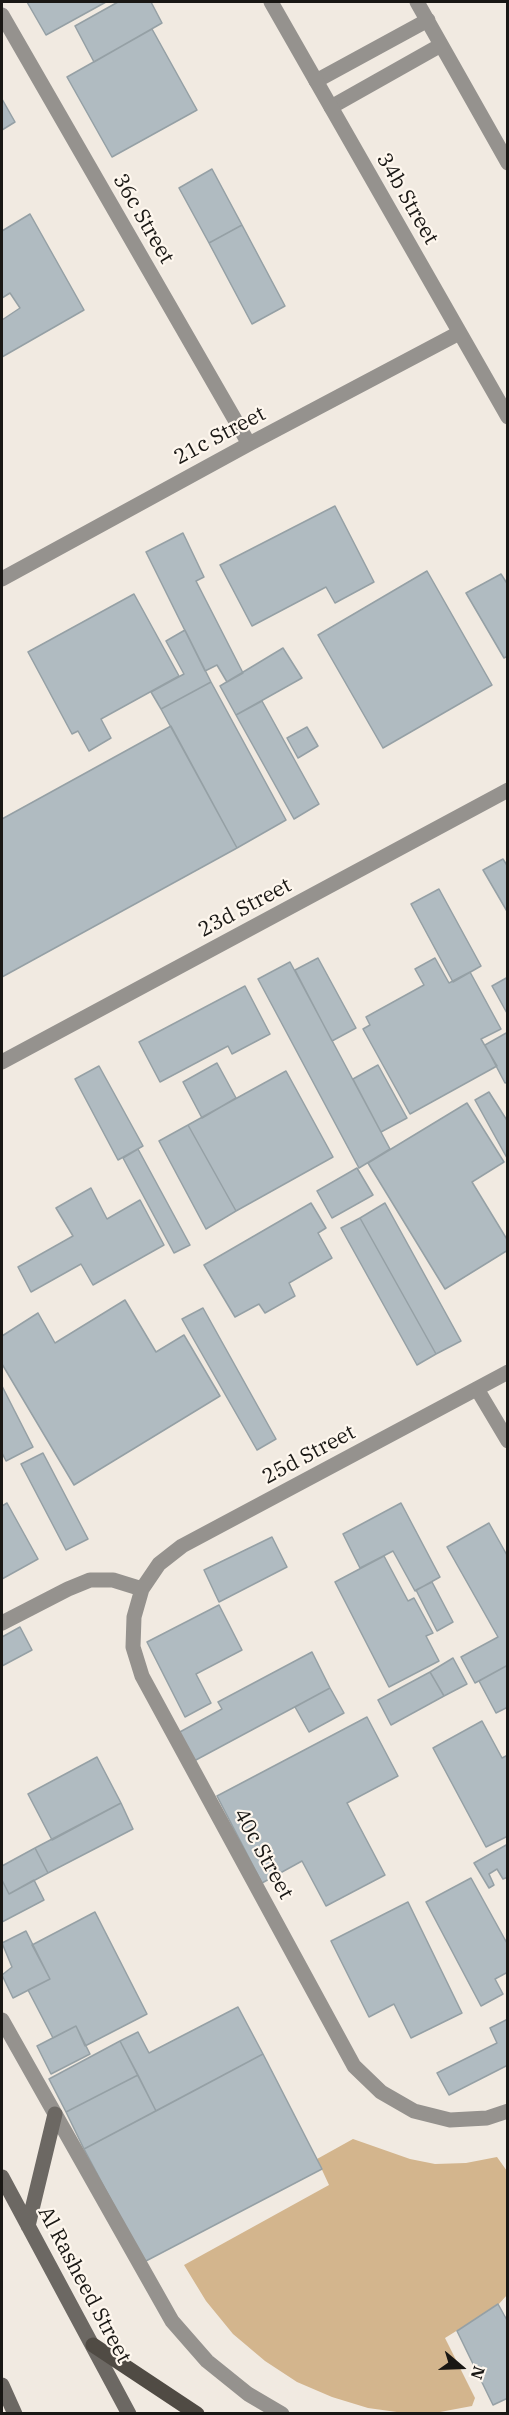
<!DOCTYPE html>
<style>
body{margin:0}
#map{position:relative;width:509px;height:2415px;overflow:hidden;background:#f1eae1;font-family:"IBM Plex Serif",serif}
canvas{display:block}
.frame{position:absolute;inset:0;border:3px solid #191714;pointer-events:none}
.north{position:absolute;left:431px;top:2337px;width:60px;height:60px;-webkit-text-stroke:4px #fef7ee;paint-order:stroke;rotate:109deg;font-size:16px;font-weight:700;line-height:24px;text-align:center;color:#191714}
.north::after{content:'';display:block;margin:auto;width:21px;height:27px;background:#191714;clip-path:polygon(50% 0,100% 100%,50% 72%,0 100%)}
</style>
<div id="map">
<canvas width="509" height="2415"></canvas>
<div class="frame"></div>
<div class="north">N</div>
</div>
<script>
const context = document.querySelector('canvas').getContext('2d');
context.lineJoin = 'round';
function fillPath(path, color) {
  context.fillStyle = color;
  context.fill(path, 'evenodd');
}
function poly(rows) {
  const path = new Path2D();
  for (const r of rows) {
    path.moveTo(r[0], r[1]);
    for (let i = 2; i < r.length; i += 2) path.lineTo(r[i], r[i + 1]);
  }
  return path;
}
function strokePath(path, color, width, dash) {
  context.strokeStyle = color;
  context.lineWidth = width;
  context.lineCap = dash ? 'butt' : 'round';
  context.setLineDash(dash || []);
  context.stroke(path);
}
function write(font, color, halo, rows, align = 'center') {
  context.font = font + ' "IBM Plex Serif",serif';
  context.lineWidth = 4.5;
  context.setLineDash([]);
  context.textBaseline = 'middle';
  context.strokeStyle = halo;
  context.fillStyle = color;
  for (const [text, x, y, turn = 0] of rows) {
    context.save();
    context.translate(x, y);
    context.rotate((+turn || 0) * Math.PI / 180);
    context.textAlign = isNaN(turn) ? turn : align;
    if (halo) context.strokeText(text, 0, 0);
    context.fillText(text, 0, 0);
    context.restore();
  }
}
const green = poly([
 [353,2139,410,2159,435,2164,466,2163,497,2157,507,2171,507,2295,498,2305,445,2338,475,2398,472,2406,440,2412,404,2413,368,2408,332,2397,297,2382,265,2361,233,2334,206,2301,184,2265,329,2185,317,2159]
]);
const building = poly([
 [27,2,106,2,46,35,27,2],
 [118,2,151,2,162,23,94,62,75,26,118,2],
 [152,29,197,110,112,157,67,77,152,29],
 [2,99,15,122,2,130,2,99],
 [212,169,242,225,209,243,179,188,212,169],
 [30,214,84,310,2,357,2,320,20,308,10,293,2,298,2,231,30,214],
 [242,225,285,306,252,324,209,243,242,225],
 [335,506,374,582,335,603,326,587,252,626,220,565,335,506],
 [183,533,204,577,196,581,243,673,227,682,217,665,205,671,146,552,183,533],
 [427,571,492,685,383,748,318,635,427,571],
 [501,574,508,585,508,656,504,658,466,593,501,574],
 [134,594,179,676,101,719,111,738,89,751,78,731,72,734,28,652,134,594],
 [185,630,211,682,161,709,151,692,184,674,166,641,185,630],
 [283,648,302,678,236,715,220,686,283,648],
 [211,682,286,820,237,848,161,709,211,682],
 [262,701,319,804,294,819,236,715,262,701],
 [171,726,237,848,2,977,2,819,171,726],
 [307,727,318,746,298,758,287,738,307,727],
 [503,859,508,867,508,913,483,870,503,859],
 [439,889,481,966,453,982,411,904,439,889],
 [318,958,356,1028,332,1041,295,970,318,958],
 [435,958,449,983,470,972,501,1029,481,1039,497,1066,410,1114,363,1029,370,1025,366,1017,424,985,415,969,435,958],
 [290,962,390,1149,359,1168,258,979,290,962],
 [508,977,508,1015,492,986,508,977],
 [245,986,270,1034,232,1054,228,1046,160,1082,139,1042,245,986],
 [508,1032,508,1082,505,1083,485,1045,508,1032],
 [217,1063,236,1098,202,1118,183,1082,217,1063],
 [378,1065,407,1118,381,1132,353,1079,378,1065],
 [99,1066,143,1146,118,1160,75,1079,99,1066],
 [286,1071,333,1157,236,1211,188,1125,286,1071],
 [489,1092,508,1122,507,1158,475,1100,489,1092],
 [467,1103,504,1162,472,1182,508,1241,508,1250,445,1289,368,1163,467,1103],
 [188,1125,236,1211,206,1229,159,1141,188,1125],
 [138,1149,190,1245,174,1253,123,1158,138,1149],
 [357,1168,373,1195,332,1218,317,1191,357,1168],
 [91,1188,107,1219,140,1200,164,1245,93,1285,81,1264,31,1292,18,1267,73,1236,56,1208,91,1188],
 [311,1203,326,1228,318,1233,332,1258,289,1283,295,1296,265,1313,259,1304,235,1317,204,1265,311,1203],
 [385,1203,461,1341,436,1354,360,1218,385,1203],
 [360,1218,436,1354,417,1365,341,1228,360,1218],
 [125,1300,156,1352,184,1335,220,1396,74,1485,2,1364,2,1336,38,1313,55,1343,125,1300],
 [203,1308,276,1439,257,1450,182,1319,203,1308],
 [2,1386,33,1447,6,1461,2,1453,2,1386],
 [43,1453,88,1539,66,1550,21,1464,43,1453],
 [7,1503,38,1559,2,1579,2,1506,7,1503],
 [401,1503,440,1577,415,1591,393,1551,360,1568,343,1534,401,1503],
 [489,1523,508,1557,508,1665,475,1683,461,1657,498,1637,447,1547,489,1523],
 [272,1537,287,1567,219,1602,204,1570,272,1537],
 [384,1556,408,1601,414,1598,433,1633,426,1636,439,1661,389,1687,335,1582,384,1556],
 [432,1582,453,1622,437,1631,416,1590,432,1582],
 [219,1605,242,1650,196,1674,211,1703,185,1717,147,1642,219,1605],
 [20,1627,32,1650,2,1666,2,1637,20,1627],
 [312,1652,330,1688,194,1761,178,1733,222,1709,218,1702,312,1652],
 [453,1658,467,1684,444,1696,430,1672,453,1658],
 [508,1665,508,1707,496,1713,479,1681,508,1665],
 [430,1672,444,1696,391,1725,378,1700,430,1672],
 [330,1688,344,1713,309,1732,295,1707,330,1688],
 [367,1717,398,1776,347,1803,385,1875,326,1906,302,1861,262,1883,217,1796,367,1717],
 [482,1721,502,1758,508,1755,508,1836,486,1847,433,1748,482,1721],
 [97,1757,121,1803,52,1840,28,1794,97,1757],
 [121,1803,133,1829,48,1873,35,1848,121,1803],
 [508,1844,508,1877,503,1879,497,1869,489,1874,494,1885,489,1888,474,1863,508,1844],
 [35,1848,48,1873,9,1894,2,1880,2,1866,35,1848],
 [471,1878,508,1945,508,1972,495,1979,503,1994,481,2006,426,1902,471,1878],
 [2,1880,9,1894,34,1880,44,1900,2,1922,2,1880],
 [408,1902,462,2013,411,2038,394,2004,369,2017,331,1941,408,1902],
 [95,1912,147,2014,85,2046,76,2026,53,2038,28,1990,50,1979,32,1945,95,1912],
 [26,1931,50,1979,13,1998,2,1975,12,1967,2,1943,26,1931],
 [238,2007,263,2054,156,2111,120,2041,138,2032,149,2053,238,2007],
 [508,2019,508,2065,449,2095,437,2073,497,2043,490,2028,508,2019],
 [76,2026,90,2054,51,2074,37,2046,76,2026],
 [120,2041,138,2075,66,2112,49,2079,120,2041],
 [263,2054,322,2169,144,2262,84,2149,263,2054],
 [138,2075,156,2111,84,2149,66,2112,138,2075],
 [498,2304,508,2322,508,2398,493,2405,457,2331,498,2304]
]);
const lane = poly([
 [417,2,508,163],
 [316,81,428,20],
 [331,107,441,45],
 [2,2020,172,2321,207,2361,248,2394,282,2414]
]);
const street = poly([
 [271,2,508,417],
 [2,15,249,444],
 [2,579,249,444,459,333],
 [2,1062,508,790],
 [508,1372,182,1546,159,1564,142,1589,134,1617,133,1647,142,1676,354,2066,381,2092,414,2111,450,2120,487,2118,508,2111],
 [477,1389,508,1441],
 [2,1623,68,1589,90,1580,113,1580,142,1589]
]);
const secondary = poly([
 [2,2177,129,2414],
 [28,2226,55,2114],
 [2,2385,15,2414]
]);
const primary = poly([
 [93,2345,197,2414]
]);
const streetNames = [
 ["34b Street",407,199,60],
 ["36c Street",143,219,60],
 ["21c Street",220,436,-28],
 ["23d Street",245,908,-28],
 ["25d Street",309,1455,-28],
 ["40c Street",263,1854,61],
 ["Al Rasheed Street",84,2285,62]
];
fillPath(green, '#d3b58d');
fillPath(building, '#b0bbc1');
strokePath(building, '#95a0a5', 1.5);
strokePath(lane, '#95928e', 15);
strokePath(street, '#95928e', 15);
strokePath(secondary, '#6c6863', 15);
strokePath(primary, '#504b44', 15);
write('21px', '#191714', '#fef7ee', streetNames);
</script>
